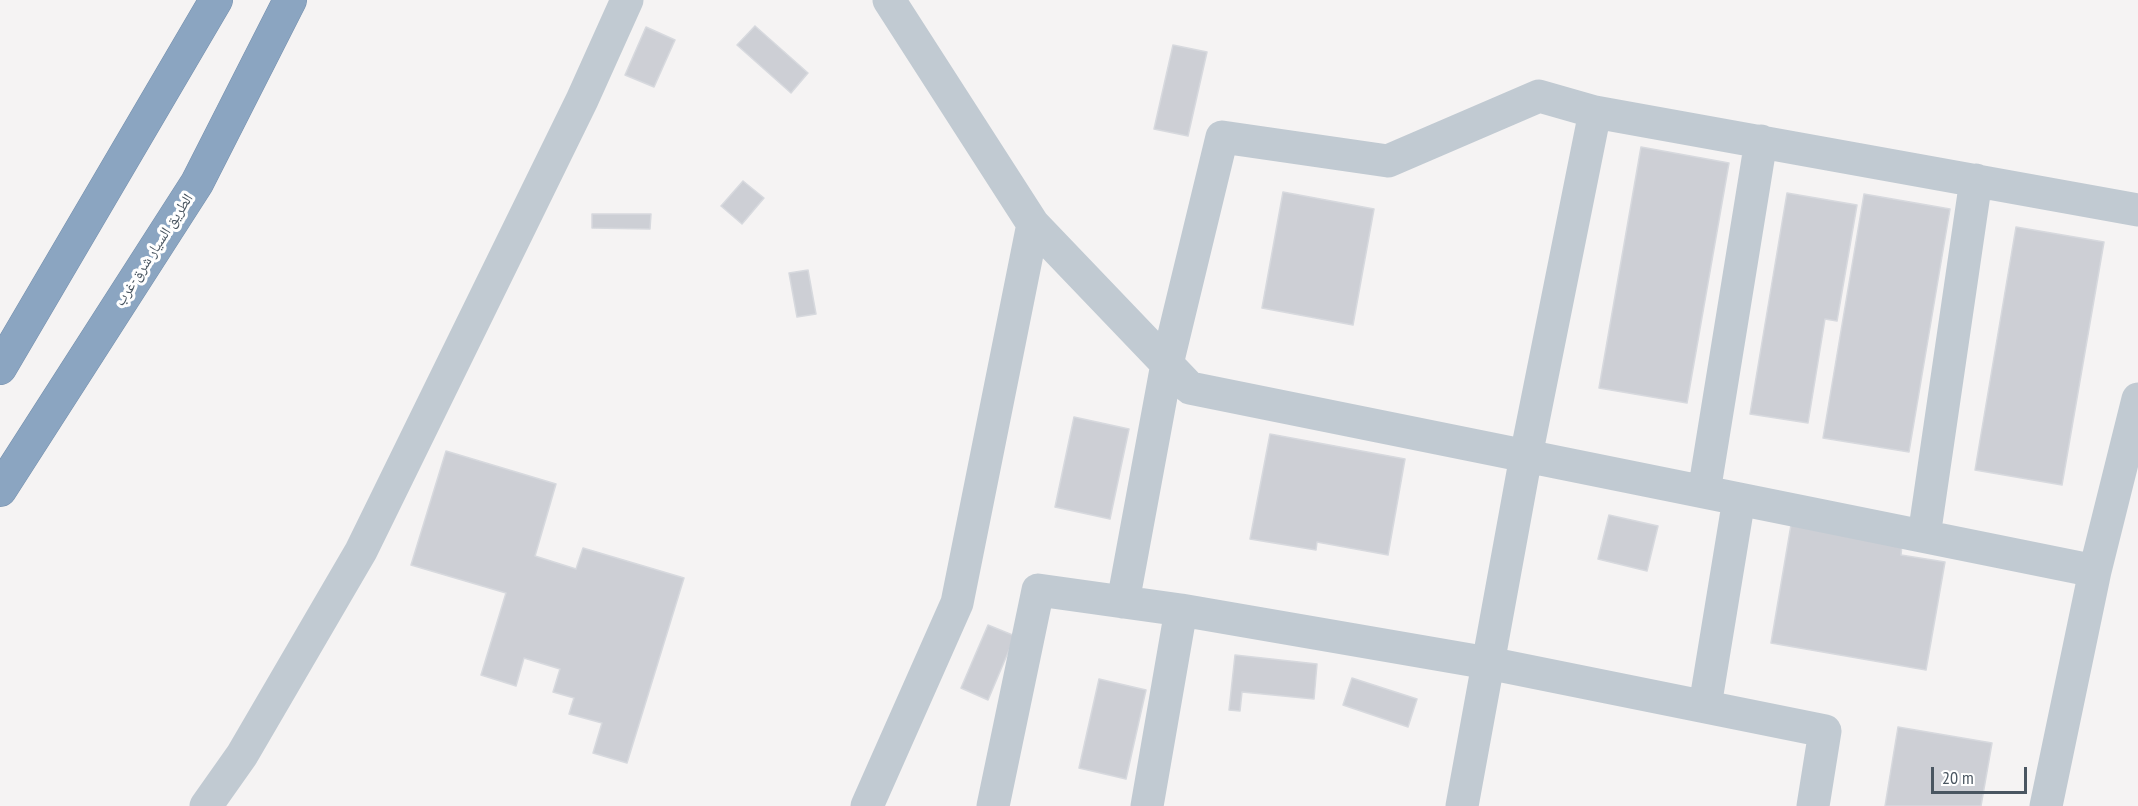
<!DOCTYPE html>
<meta charset="utf-8">
<style>
body{margin:0}
#map{position:relative;width:2138px;height:806px;overflow:hidden;background:#f5f3f3;font-family:"PT Sans Narrow",sans-serif}
canvas{display:block}
.scale{position:absolute;left:1931px;top:767px;width:96px;height:27px;box-sizing:border-box;border:3px solid #4a5661;border-top:0;padding-left:8px;font-size:18px;line-height:21px;white-space:nowrap;color:#4a5661;-webkit-text-stroke:4px #fff;paint-order:stroke}
</style>
<div id="map">
<canvas width="2138" height="806"></canvas>
<div class="scale">20 m</div>
</div>
<script>
const context = document.querySelector('canvas').getContext('2d');
context.lineJoin = 'round';
function fillPath(path, color) {
  context.fillStyle = color;
  context.fill(path, 'evenodd');
}
function poly(rows) {
  const path = new Path2D();
  for (const r of rows) {
    path.moveTo(r[0], r[1]);
    for (let i = 2; i < r.length; i += 2) path.lineTo(r[i], r[i + 1]);
  }
  return path;
}
function strokePath(path, color, width, dash) {
  context.strokeStyle = color;
  context.lineWidth = width;
  context.lineCap = dash ? 'butt' : 'round';
  context.setLineDash(dash || []);
  context.stroke(path);
}
function write(font, color, halo, rows, align = 'center') {
  context.font = font + ' "PT Sans Narrow","Noto Naskh Arabic",sans-serif';
  context.lineWidth = 6;
  context.setLineDash([]);
  context.textBaseline = 'middle';
  context.strokeStyle = halo;
  context.fillStyle = color;
  for (const [text, x, y, turn = 0] of rows) {
    context.save();
    context.translate(x, y);
    context.rotate((+turn || 0) * Math.PI / 180);
    context.textAlign = isNaN(turn) ? turn : align;
    if (halo) context.strokeText(text, 0, 0);
    context.fillText(text, 0, 0);
    context.restore();
  }
}
const building = poly([
 [755,26,808,73,791,93,737,45,755,26],
 [646,27,675,40,654,87,625,75,646,27],
 [1173,45,1207,52,1188,136,1154,129,1173,45],
 [1641,147,1729,163,1687,403,1599,388,1641,147],
 [743,181,764,198,742,224,721,206,743,181],
 [1283,192,1374,209,1353,325,1262,308,1283,192],
 [1787,193,1857,205,1837,321,1825,319,1808,423,1750,414,1787,193],
 [1864,194,1950,209,1909,452,1823,438,1864,194],
 [592,214,651,214,650,229,592,228,592,214],
 [2016,227,2104,242,2062,485,1975,470,2016,227],
 [808,270,816,314,797,317,789,273,808,270],
 [1074,417,1129,429,1110,519,1055,507,1074,417],
 [1270,434,1405,459,1388,555,1317,542,1316,550,1250,539,1270,434],
 [446,451,556,484,535,556,576,569,583,548,684,578,627,763,593,753,602,723,569,714,574,698,553,692,560,669,524,658,516,686,481,675,506,593,411,565,446,451],
 [1609,515,1658,526,1647,571,1598,559,1609,515],
 [1791,525,1902,544,1901,555,1945,562,1926,670,1771,643,1791,525],
 [988,625,1015,636,988,700,961,688,988,625],
 [1235,655,1317,664,1314,699,1242,692,1240,711,1229,710,1235,655],
 [1352,678,1417,699,1408,727,1343,705,1352,678],
 [1099,679,1146,690,1126,779,1079,768,1099,679],
 [1898,727,1992,743,1981,806,1885,806,1898,727]
]);
const minor = poly([
 [1033,224,1190,388,2095,571],
 [1704,492,1761,141],
 [1924,536,1976,180],
 [1123,602,1167,364,1222,137,1388,161,1539,96,1595,112,2138,210],
 [1705,706,1739,499],
 [206,806,242,755,361,551,582,100,627,0],
 [867,806,957,603,1033,224,889,0],
 [993,806,1038,590,1181,610],
 [1147,806,1181,610,1488,663,1825,731,1813,806],
 [1462,806,1526,456,1595,112],
 [2046,806,2095,571,2138,399]
]);
const highway = poly([
 [0,368,216,0],
 [0,490,197,183,290,0]
]);
const streetNames = [
 ["الطريق السيار شرق-غرب",154,250,-57]
];
fillPath(building, '#cdcfd5');
strokePath(building, '#d7d9de', 1.5);
strokePath(highway, '#7690ad', 34);
strokePath(minor, '#c1cad2', 33);
strokePath(highway, '#8ba5c1', 33);
write('15px', '#4a5661', '#fff', streetNames);
</script>
